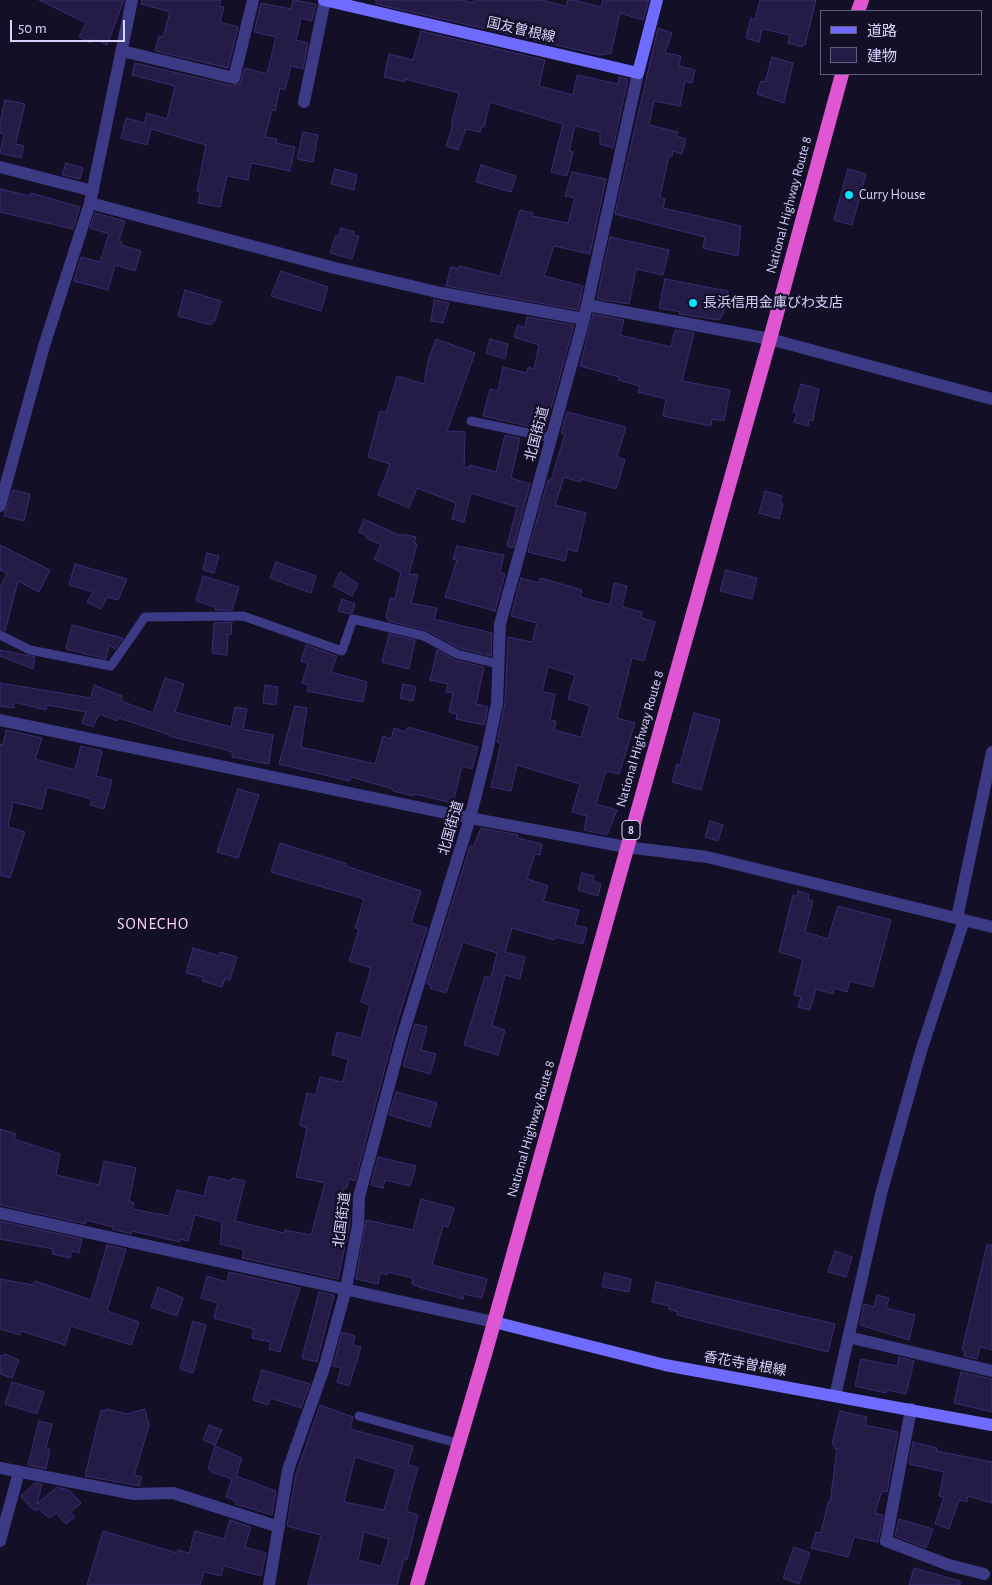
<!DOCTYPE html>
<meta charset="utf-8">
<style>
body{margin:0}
#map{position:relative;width:992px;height:1585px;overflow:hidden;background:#130f26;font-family:"Alegreya Sans","Noto Sans JP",sans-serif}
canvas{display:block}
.legend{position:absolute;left:820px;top:10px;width:162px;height:65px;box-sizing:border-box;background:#130f26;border:1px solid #625e7d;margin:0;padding:6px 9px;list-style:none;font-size:15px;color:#d9d4ff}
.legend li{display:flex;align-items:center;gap:10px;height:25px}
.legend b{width:25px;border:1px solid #625e7d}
.scale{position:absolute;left:10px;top:20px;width:115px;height:22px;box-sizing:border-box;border:2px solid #d9d4ff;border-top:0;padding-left:6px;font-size:15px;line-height:18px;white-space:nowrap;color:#d9d4ff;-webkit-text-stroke:4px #130f26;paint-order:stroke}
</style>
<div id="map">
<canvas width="992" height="1585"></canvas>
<ul class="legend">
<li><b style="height:6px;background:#6f6bff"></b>道路</li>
<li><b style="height:14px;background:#241b47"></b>建物</li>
</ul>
<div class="scale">50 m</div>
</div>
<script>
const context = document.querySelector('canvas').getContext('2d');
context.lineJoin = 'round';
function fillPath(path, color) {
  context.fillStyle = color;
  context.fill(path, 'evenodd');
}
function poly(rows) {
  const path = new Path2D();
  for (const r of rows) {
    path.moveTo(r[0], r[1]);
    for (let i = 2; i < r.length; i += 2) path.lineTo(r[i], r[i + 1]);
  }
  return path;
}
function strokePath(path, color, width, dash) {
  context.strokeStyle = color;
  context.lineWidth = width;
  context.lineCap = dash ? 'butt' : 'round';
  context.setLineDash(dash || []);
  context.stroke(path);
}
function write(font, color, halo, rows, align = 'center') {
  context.font = font + ' "Alegreya Sans","Noto Sans JP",sans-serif';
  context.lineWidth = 4.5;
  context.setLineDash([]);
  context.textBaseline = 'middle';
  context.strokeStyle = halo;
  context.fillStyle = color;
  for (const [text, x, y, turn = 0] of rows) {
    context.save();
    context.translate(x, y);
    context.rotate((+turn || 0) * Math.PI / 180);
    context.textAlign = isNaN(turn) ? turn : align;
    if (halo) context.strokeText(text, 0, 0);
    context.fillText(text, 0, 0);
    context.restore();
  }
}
const building = poly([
 [39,0,124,0,107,45,93,38,91,43,79,37,86,23,39,0],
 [142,0,221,0,219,6,224,7,220,22,238,27,228,68,155,51,159,36,163,37,170,12,141,4,142,0],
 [293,0,316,4,312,21,301,18,296,40,308,43,303,69,291,66,285,90,280,88,275,111,272,110,265,137,277,139,276,143,295,147,290,171,251,163,248,180,227,176,220,207,198,203,200,192,197,191,206,145,151,129,147,145,121,138,126,118,144,123,147,113,167,119,175,86,132,75,135,63,233,86,240,83,245,68,267,74,276,37,254,32,261,3,291,9,293,0],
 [376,0,461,0,473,3,474,0,541,0,566,6,568,0,574,0,601,7,603,0,649,0,643,20,620,13,611,53,600,55,376,4,376,0],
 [760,0,816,0,805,45,803,44,802,47,788,43,790,35,762,29,759,42,746,38,751,18,755,20,760,0],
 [658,28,672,33,665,53,681,56,679,66,695,70,692,83,685,81,680,106,654,101,649,125,678,132,676,136,686,139,682,154,673,151,672,156,669,156,660,197,665,199,663,208,741,226,738,256,703,248,705,237,615,214,658,28],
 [421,31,545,60,539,86,573,95,577,75,618,84,619,77,628,79,613,148,600,144,600,132,575,126,569,151,573,152,567,176,551,172,563,124,490,102,484,127,482,126,480,132,466,129,458,150,446,146,453,125,451,125,459,93,405,79,405,82,384,77,389,54,413,60,421,31],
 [772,57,793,63,784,103,757,94,761,81,765,82,772,57],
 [5,100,25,104,16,142,16,144,24,146,21,158,0,153,4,134,0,133,0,123,5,100],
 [303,132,318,135,313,162,297,159,303,132],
 [66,163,83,168,80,179,62,175,66,163],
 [481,165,516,176,511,192,476,182,481,165],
 [335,169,357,175,354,190,331,184,335,169],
 [848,169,866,174,852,225,834,220,848,169],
 [572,172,606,179,590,254,554,246,544,276,583,286,578,310,446,286,451,267,459,269,459,266,500,276,520,210,533,213,532,216,568,223,575,198,565,196,572,172],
 [0,189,30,196,31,193,80,207,73,229,0,212,0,189],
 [95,213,125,221,119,241,122,242,121,245,141,251,135,271,115,265,108,290,74,281,81,257,100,262,109,234,90,228,95,213],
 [341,228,354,232,353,235,359,236,352,259,330,253,336,235,339,236,341,228],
 [610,237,669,250,663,275,636,269,629,304,597,299,610,237],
 [281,271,328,287,321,311,271,296,281,271],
 [665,279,728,291,724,312,719,320,679,314,680,312,659,308,665,279],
 [185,290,221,301,215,321,213,321,211,325,178,316,185,290],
 [434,300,449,303,443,323,431,321,434,300],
 [593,314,624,320,620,335,671,347,675,330,694,333,682,381,730,390,724,421,712,419,711,426,663,416,666,399,638,392,640,386,618,380,619,377,580,366,593,314],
 [527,317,574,325,545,430,483,416,490,389,498,391,503,367,527,373,528,367,534,369,539,345,514,337,518,325,525,328,527,317],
 [436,339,475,353,447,431,465,432,464,467,470,468,470,465,496,472,505,435,520,438,511,478,530,484,513,548,507,546,517,507,471,493,464,522,452,519,456,503,417,488,409,508,378,495,390,464,368,457,380,411,386,413,397,376,424,384,428,361,436,339],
 [490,339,508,344,505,359,486,353,490,339],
 [801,384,819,389,813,420,809,420,808,426,794,422,797,413,793,412,801,384],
 [567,412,626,427,617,457,625,460,616,489,582,479,580,482,564,477,555,505,586,513,577,552,568,549,565,561,528,552,548,480,551,480,565,434,561,433,567,412],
 [13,490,30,494,24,521,4,516,13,490],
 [765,491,782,496,780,503,783,504,779,519,759,513,765,491],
 [364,519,401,536,402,534,416,537,414,543,417,544,409,574,418,575,411,603,437,608,434,619,492,633,491,656,459,648,426,630,388,621,388,618,386,618,390,598,395,599,401,572,374,559,381,545,366,538,367,536,359,532,364,519],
 [0,545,50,570,39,592,18,581,5,631,0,629,0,588,7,573,0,570,0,545],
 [457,546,504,555,500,572,505,574,495,611,445,597,457,560,453,559,457,546],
 [207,553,219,556,214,573,203,570,207,553],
 [276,562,316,576,311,593,270,578,276,562],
 [75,564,127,579,118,600,107,597,101,609,87,602,93,592,69,585,75,564],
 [726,570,757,578,752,599,720,591,726,570],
 [340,572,358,584,352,596,333,586,340,572],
 [203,576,239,587,232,610,215,610,216,607,196,601,203,576],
 [521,578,539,583,541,578,582,590,580,597,610,605,614,583,627,586,622,607,642,612,641,618,655,622,644,661,632,658,617,718,635,723,619,774,606,771,596,804,617,810,607,835,584,830,587,816,572,812,580,784,517,765,511,791,491,787,501,743,497,742,505,703,508,637,532,642,537,623,511,616,521,578],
 [548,667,575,675,568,699,590,706,581,737,554,730,556,721,550,720,555,694,542,692,548,667],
 [342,599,355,604,352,613,349,614,338,611,342,599],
 [232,622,231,635,228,634,227,655,212,653,214,623,232,622],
 [72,625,87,629,123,638,115,649,109,645,106,659,66,649,72,625],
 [389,634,415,640,409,669,382,662,389,634],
 [306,645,337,656,331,672,367,682,363,702,307,691,309,685,302,683,308,663,301,661,306,645],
 [0,650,35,657,33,669,0,656,0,650],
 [437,650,455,660,484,667,476,704,488,707,484,725,456,719,457,714,449,712,453,693,446,692,448,684,430,680,437,650],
 [165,678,184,684,175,712,231,727,235,707,247,709,243,729,273,735,269,764,232,757,233,753,226,750,169,736,170,735,119,718,117,721,99,714,93,727,82,723,86,712,47,705,46,710,14,702,14,708,0,706,0,683,91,698,94,685,122,696,121,701,153,713,165,678],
 [403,684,416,687,413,701,400,698,403,684],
 [265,685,278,687,276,705,263,703,265,685],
 [295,706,307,708,301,747,375,764,383,736,391,739,394,728,406,732,408,727,478,747,472,769,462,766,453,803,414,794,413,796,393,791,393,789,351,777,350,781,279,764,295,706],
 [694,713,720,720,701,790,672,782,677,764,680,765,694,713],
 [6,730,42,738,35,759,75,770,81,746,102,751,96,776,112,780,104,809,90,805,92,799,47,787,42,809,13,802,8,827,25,832,10,878,0,875,0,744,3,745,6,730],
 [238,789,259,795,238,858,217,852,238,789],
 [710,821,723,825,718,841,705,837,710,821],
 [481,828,518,835,518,838,542,844,540,855,535,854,527,879,548,886,543,901,579,910,575,925,587,928,583,944,555,937,554,940,512,928,505,952,525,957,520,979,505,975,492,1026,505,1030,498,1055,464,1045,485,976,491,978,497,953,463,942,446,993,430,988,431,985,427,984,470,846,473,847,481,828],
 [280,843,347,864,346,866,421,891,411,923,427,928,398,1019,355,1181,349,1179,347,1188,344,1188,338,1215,350,1217,350,1224,338,1279,242,1258,244,1250,220,1244,222,1222,195,1215,188,1241,180,1239,180,1242,132,1231,131,1234,112,1229,113,1227,86,1220,86,1224,0,1205,0,1129,16,1134,14,1139,60,1154,56,1175,99,1185,104,1161,136,1168,129,1201,134,1203,132,1209,169,1216,177,1190,204,1196,209,1176,231,1181,232,1178,245,1181,235,1221,284,1233,285,1230,311,1235,325,1183,296,1177,307,1128,301,1126,300,1123,307,1093,316,1095,320,1077,343,1082,348,1059,332,1055,337,1032,361,1038,370,1005,361,1002,371,968,349,961,359,929,355,928,364,899,271,872,280,843],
 [582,873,594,876,593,881,601,884,598,896,578,890,582,873],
 [798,891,809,894,808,899,813,901,805,932,828,939,838,906,891,920,873,987,850,981,847,992,834,988,833,994,816,989,810,1010,798,1007,801,997,794,995,803,959,779,952,793,895,797,896,798,891],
 [193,948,219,956,220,952,237,957,230,980,225,978,222,987,202,981,203,977,186,973,193,948],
 [415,1024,427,1027,421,1050,436,1054,430,1074,403,1066,415,1024],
 [396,1092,437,1103,430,1127,389,1115,396,1092],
 [378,1157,416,1166,410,1186,385,1180,383,1188,371,1185,378,1157],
 [421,1199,454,1208,448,1227,443,1226,432,1265,487,1279,482,1298,464,1294,463,1299,419,1287,412,1284,413,1278,388,1272,387,1275,380,1273,378,1284,356,1279,366,1220,413,1230,421,1199],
 [0,1221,82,1239,79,1253,71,1251,70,1258,52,1254,53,1249,0,1239,0,1221],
 [107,1245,126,1249,107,1311,139,1322,131,1345,71,1326,65,1345,21,1331,20,1335,0,1329,0,1279,33,1285,35,1281,91,1300,107,1245],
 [987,1245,992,1245,992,1350,980,1347,977,1359,964,1356,965,1351,962,1350,987,1245],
 [835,1251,852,1257,846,1277,828,1272,835,1251],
 [229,1272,300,1288,280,1352,269,1349,271,1342,252,1338,254,1329,214,1318,218,1303,201,1298,207,1276,227,1282,229,1272],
 [605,1273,631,1279,629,1292,602,1287,605,1273],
 [656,1282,835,1324,828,1352,677,1315,678,1312,669,1309,670,1306,652,1302,656,1282],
 [158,1287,183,1298,177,1316,151,1307,158,1287],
 [319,1292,334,1295,317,1362,302,1358,319,1292],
 [877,1295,889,1298,886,1308,915,1315,909,1340,860,1325,864,1304,874,1307,877,1295],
 [193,1321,206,1325,193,1373,180,1369,193,1321],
 [342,1332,355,1336,353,1345,361,1347,349,1386,337,1382,341,1368,333,1366,342,1332],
 [5,1354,19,1360,12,1378,0,1374,0,1355,4,1356,5,1354],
 [899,1357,914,1361,906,1394,887,1390,886,1393,855,1386,861,1359,897,1366,899,1357],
 [262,1370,310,1384,301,1408,270,1398,268,1405,253,1400,262,1370],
 [961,1372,992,1379,992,1412,954,1403,961,1372],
 [12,1382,44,1392,37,1414,5,1404,12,1382],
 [320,1405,353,1417,350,1429,413,1446,408,1465,418,1468,406,1511,418,1515,407,1560,404,1559,397,1585,308,1585,321,1535,287,1526,296,1474,320,1405],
 [355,1457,396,1469,384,1510,344,1502,355,1457],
 [364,1532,389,1539,381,1566,358,1560,364,1532],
 [106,1409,127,1414,145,1409,149,1426,135,1472,135,1475,142,1477,139,1486,85,1476,101,1410,106,1411,106,1409],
 [840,1411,867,1417,865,1425,898,1432,887,1492,882,1491,875,1513,883,1515,878,1542,854,1537,848,1557,811,1548,816,1532,821,1533,828,1502,830,1502,837,1449,834,1448,835,1445,832,1444,840,1411],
 [39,1421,52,1424,46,1448,50,1449,46,1469,28,1465,39,1421],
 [209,1425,222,1430,215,1445,203,1440,209,1425],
 [913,1442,937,1448,936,1451,992,1462,992,1503,968,1496,967,1502,959,1500,949,1529,935,1524,944,1497,939,1496,944,1472,909,1464,913,1442],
 [215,1446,242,1458,236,1476,276,1491,272,1515,235,1504,236,1501,226,1497,232,1479,211,1472,212,1470,208,1469,215,1446],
 [35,1483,42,1484,37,1504,57,1487,69,1490,81,1503,71,1512,75,1517,66,1524,56,1513,51,1517,48,1517,37,1508,36,1511,30,1507,21,1496,35,1483],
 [899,1519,933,1529,926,1548,895,1536,899,1519],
 [230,1520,251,1527,245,1547,266,1553,261,1576,224,1566,221,1576,204,1572,200,1585,87,1585,103,1531,177,1553,178,1550,189,1553,195,1531,224,1539,230,1520],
 [794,1547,810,1553,799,1584,783,1578,794,1547],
 [914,1568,960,1581,960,1585,909,1585,914,1568]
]);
const service = poly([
 [471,421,552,438],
 [0,635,30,650,111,666,145,617,243,616,342,651,353,619,424,636,457,654,498,664],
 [359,1416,460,1444]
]);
const minor = poly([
 [132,0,90,203,335,268,441,293,584,319],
 [122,51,234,78,253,0],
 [304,102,325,0],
 [0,167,93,191],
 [587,305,770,339,992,399],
 [0,506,44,346,90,203],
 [0,720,470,818,626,847,707,857,992,927],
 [957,918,992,752],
 [0,1213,494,1322],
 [848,1337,992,1371],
 [835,1396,881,1194,921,1051,964,920],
 [911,1409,886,1541,949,1565,984,1574],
 [0,1468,134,1494,173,1493,279,1527],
 [0,1541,19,1472],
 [269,1585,288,1470,325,1365,346,1289,358,1225,359,1197,401,1041,470,818,487,751,497,703,500,624,584,319,638,73]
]);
const secondary = poly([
 [324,0,638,73,657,0],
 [494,1322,665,1365,992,1425]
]);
const trunk = poly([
 [858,11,862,0],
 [417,1585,486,1351,770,339,842,74]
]);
const markers = [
 [849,195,5,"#00e5ff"],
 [693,303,5,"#00e5ff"]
];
const shields = [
 [631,830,18]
];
const shieldNames = [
 ["8",631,830]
];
const streetNames = [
 ["国友曽根線",521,30,13],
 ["National Highway Route 8",789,205,-75],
 ["北国街道",537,434,-75],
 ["National Highway Route 8",640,739,-74],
 ["北国街道",451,828,-74],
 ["National Highway Route 8",531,1129,-74],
 ["北国街道",342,1220,-83],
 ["香花寺曽根線",745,1364,10]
];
const poiNames = [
 ["Curry House",859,195],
 ["長浜信用金庫びわ支店",703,303]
];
const quarterNames = [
 ["SONECHO",153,924]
];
fillPath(building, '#241b47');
strokePath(building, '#3b2d73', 1);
strokePath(service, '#3d3a85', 9);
strokePath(minor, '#3d3a85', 12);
strokePath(secondary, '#6f6bff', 12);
strokePath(trunk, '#e055d1', 14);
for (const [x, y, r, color] of markers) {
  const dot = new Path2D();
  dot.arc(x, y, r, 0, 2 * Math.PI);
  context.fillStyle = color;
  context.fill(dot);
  strokePath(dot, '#130f26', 2);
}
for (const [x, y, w] of shields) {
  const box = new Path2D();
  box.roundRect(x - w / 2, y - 9.5, w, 19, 4);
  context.fillStyle = '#130f26';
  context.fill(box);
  strokePath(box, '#d9d4ff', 1);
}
write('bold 12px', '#d9d4ff', null, shieldNames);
write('14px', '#d9d4ff', '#130f26', streetNames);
write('14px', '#d9d4ff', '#130f26', poiNames, 'left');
context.letterSpacing = '1px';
write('16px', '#ffd6f0', '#130f26', quarterNames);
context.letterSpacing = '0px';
</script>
